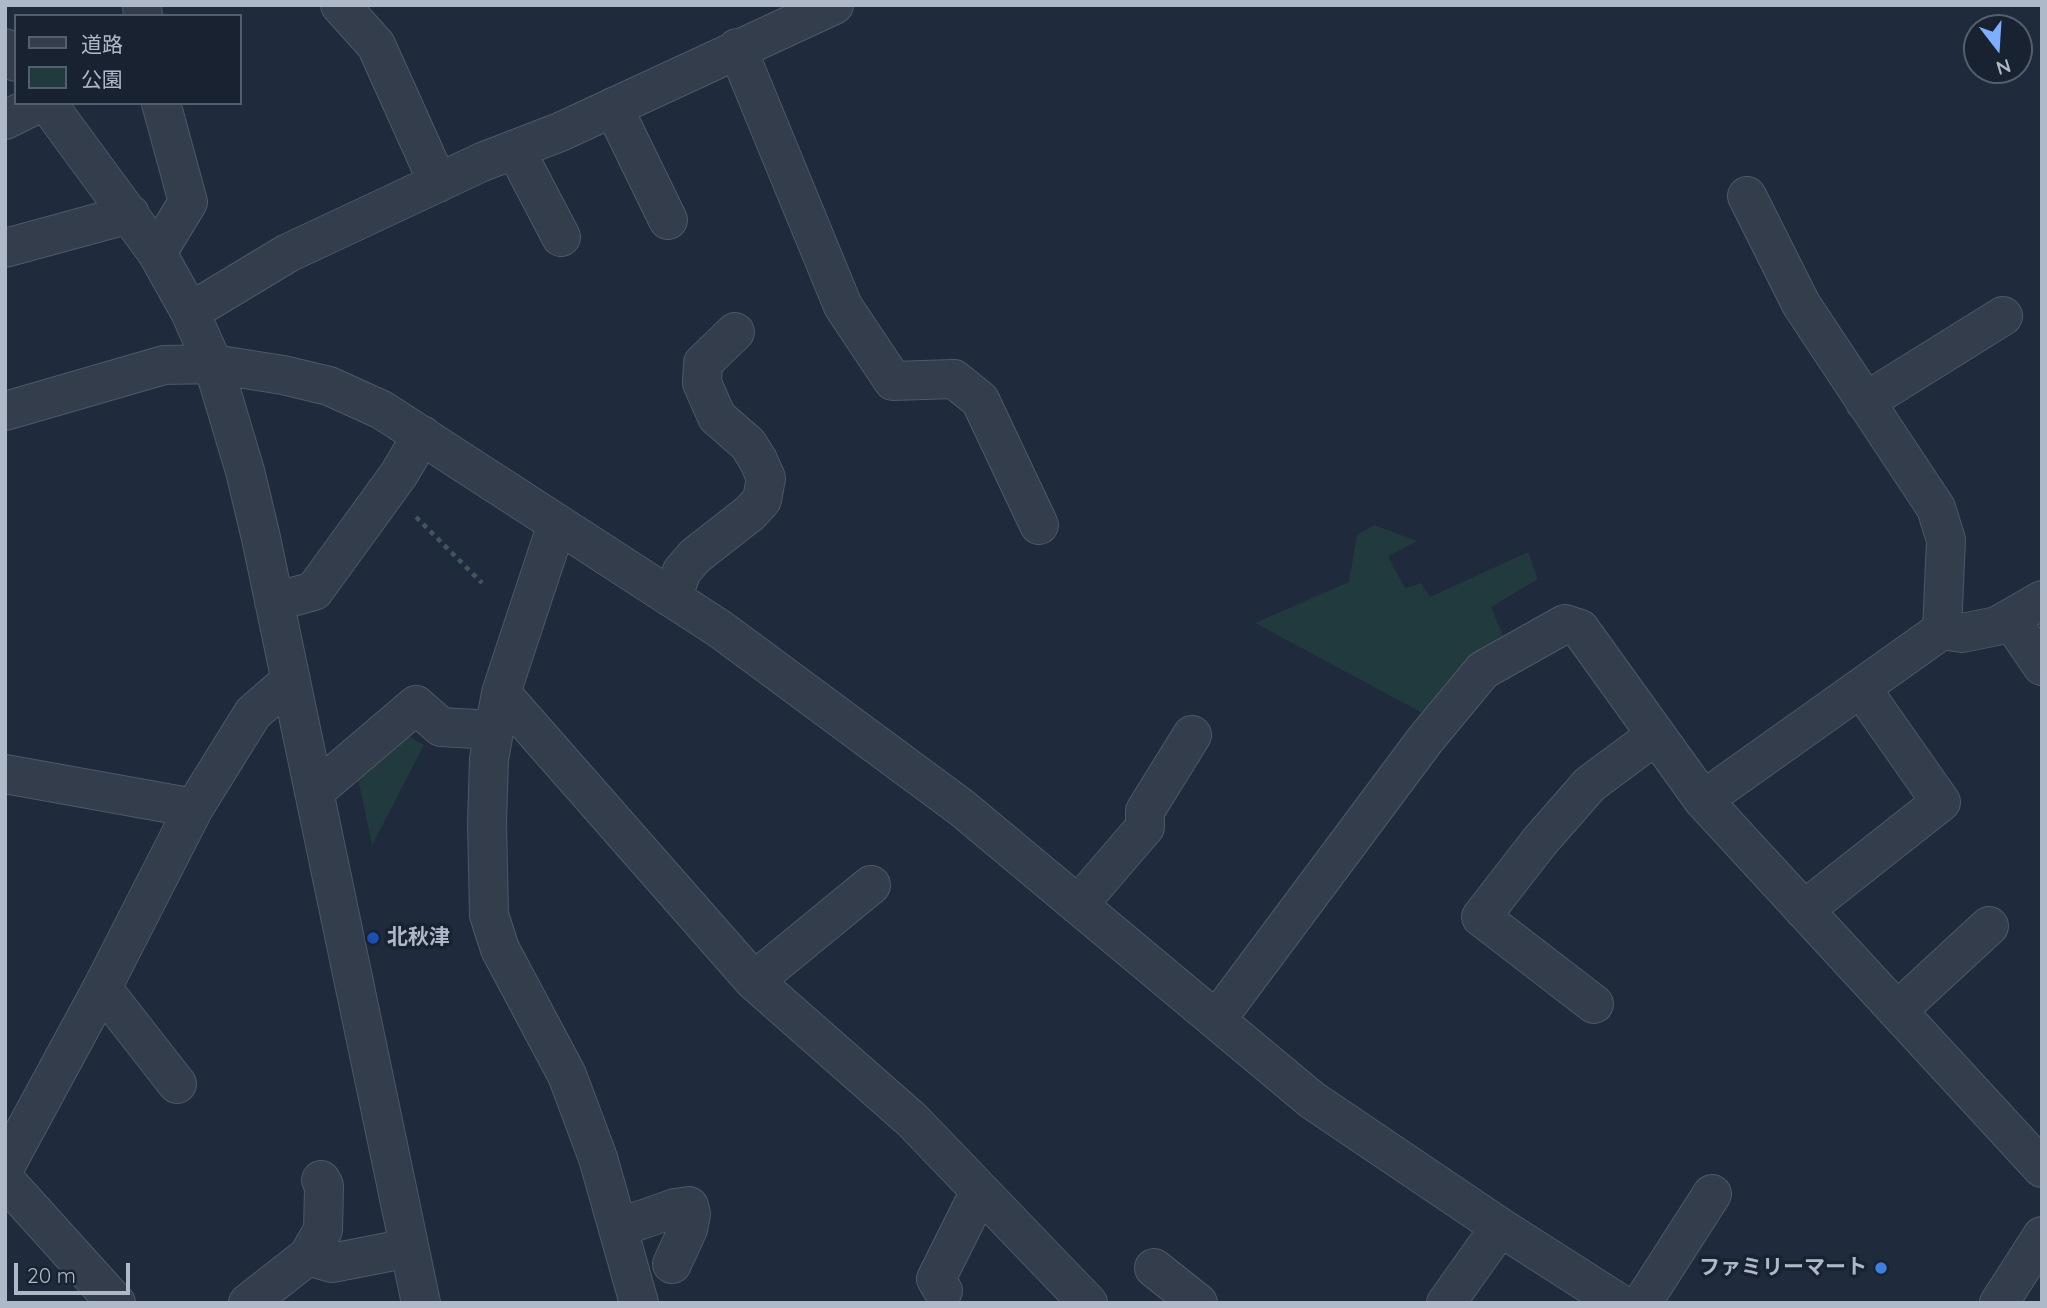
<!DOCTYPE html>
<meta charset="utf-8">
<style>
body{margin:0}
#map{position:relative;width:2047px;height:1308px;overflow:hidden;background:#1f2b3c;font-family:Quicksand,"Noto Sans JP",sans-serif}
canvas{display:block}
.frame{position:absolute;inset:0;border:7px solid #aeb8c8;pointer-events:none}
.legend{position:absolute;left:14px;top:14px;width:228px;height:91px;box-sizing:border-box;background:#192231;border:2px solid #555e6d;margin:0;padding:9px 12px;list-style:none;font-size:21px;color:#aeb8c8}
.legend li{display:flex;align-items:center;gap:14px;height:35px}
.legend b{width:35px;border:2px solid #555e6d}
.north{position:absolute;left:1963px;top:14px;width:70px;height:70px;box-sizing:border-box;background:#192231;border:2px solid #555e6d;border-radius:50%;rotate:163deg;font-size:19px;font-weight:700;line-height:28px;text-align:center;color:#aeb8c8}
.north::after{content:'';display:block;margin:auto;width:24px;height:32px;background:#7daeff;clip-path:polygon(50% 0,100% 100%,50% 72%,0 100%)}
.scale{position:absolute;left:14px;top:1263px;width:116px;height:32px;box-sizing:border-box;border:4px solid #aeb8c8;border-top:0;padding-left:9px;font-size:21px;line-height:24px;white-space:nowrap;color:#aeb8c8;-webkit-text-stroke:5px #192231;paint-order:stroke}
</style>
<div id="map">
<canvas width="2047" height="1308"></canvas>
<div class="frame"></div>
<ul class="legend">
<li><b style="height:9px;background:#333d4c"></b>道路</li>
<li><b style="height:19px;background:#213a3d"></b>公園</li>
</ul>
<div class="north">N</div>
<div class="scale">20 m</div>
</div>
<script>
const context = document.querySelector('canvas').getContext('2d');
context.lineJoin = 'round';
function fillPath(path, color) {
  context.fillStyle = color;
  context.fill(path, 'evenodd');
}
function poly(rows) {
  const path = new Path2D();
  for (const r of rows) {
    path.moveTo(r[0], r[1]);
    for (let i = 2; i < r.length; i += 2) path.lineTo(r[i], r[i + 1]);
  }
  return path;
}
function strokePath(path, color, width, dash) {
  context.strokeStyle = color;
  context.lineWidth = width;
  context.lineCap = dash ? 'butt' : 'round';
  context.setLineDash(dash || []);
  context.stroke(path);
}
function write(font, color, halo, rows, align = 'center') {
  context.font = font + ' Quicksand,"Noto Sans JP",sans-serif';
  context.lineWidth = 7;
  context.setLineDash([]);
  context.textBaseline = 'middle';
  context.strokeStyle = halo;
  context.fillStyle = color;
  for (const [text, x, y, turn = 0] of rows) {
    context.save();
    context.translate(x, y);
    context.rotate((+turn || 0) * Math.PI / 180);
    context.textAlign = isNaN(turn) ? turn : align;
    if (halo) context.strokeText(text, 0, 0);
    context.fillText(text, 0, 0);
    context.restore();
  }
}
const green = poly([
 [1374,525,1417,541,1388,556,1405,588,1421,583,1430,597,1528,552,1538,579,1491,607,1504,638,1428,716,1255,623,1349,582,1357,535],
 [403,733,424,745,372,845,357,774]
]);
const path = poly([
 [416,517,482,583]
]);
const minor = poly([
 [142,5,143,16],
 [340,5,376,45,438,183],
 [5,48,16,62],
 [737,48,843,306,893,381,954,379,980,400,1039,525],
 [47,103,157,253,190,312,213,364,245,471,261,538,421,1303],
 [613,107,668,220],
 [5,120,39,103],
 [515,149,561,237],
 [1747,196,1801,304,1936,508,1946,540,1942,630],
 [5,248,130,214],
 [157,253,188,202,161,103],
 [190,312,288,253,482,162,560,132,834,5],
 [1865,402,2003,316],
 [5,411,164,365,213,364,283,375,329,386,382,410,720,629,962,808,1312,1100,1500,1227,1619,1303],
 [557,524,501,693,754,981,912,1120,1088,1303],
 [672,598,682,571,695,556,750,513,762,500,766,478,758,460,748,444,717,417,702,383,703,363,735,332],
 [274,602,314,591,399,474,422,435],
 [2010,619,2042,666],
 [501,693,489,759,487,823,489,915,500,949,567,1075,598,1158,639,1303],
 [5,774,194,808],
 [314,792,416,705,441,727,493,730],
 [1703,800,1942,630,1962,633,1997,626,2042,600],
 [1078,905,1145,827,1145,811,1192,735],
 [1804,910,1941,802,1861,688],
 [754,981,871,885],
 [102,988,177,1084],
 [1594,1004,1481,917,1540,841,1590,784,1656,735],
 [1897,1011,1989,926],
 [1217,1019,1425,740,1483,670,1565,624,1580,629,1703,800,2042,1168],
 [5,1167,102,988,194,808,253,713,291,680],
 [5,1180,116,1303],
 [618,1228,675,1208,689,1206,691,1214,688,1229,672,1264],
 [308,1256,323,1230,324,1186,321,1180],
 [1154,1268,1198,1303],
 [943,1291,936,1279,980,1191],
 [248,1303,308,1256,332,1263,409,1248],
 [1446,1303,1500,1227],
 [1642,1303,1712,1194],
 [1999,1303,2042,1236]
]);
const markers = [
 [373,938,7,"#1a4fb4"],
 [1881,1268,7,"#3f7fe0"]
];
const poiNames = [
 ["北秋津",387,938],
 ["ファミリーマート",1867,1268,"right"]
];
fillPath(green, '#213a3d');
strokePath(minor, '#4e5867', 40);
strokePath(path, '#3f575a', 4.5, [5, 5]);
strokePath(minor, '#333d4c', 38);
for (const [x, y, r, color] of markers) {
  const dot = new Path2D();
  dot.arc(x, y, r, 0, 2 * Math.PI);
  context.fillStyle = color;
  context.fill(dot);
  strokePath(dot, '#192231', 2.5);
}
write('bold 21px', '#aeb8c8', '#192231', poiNames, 'left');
</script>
